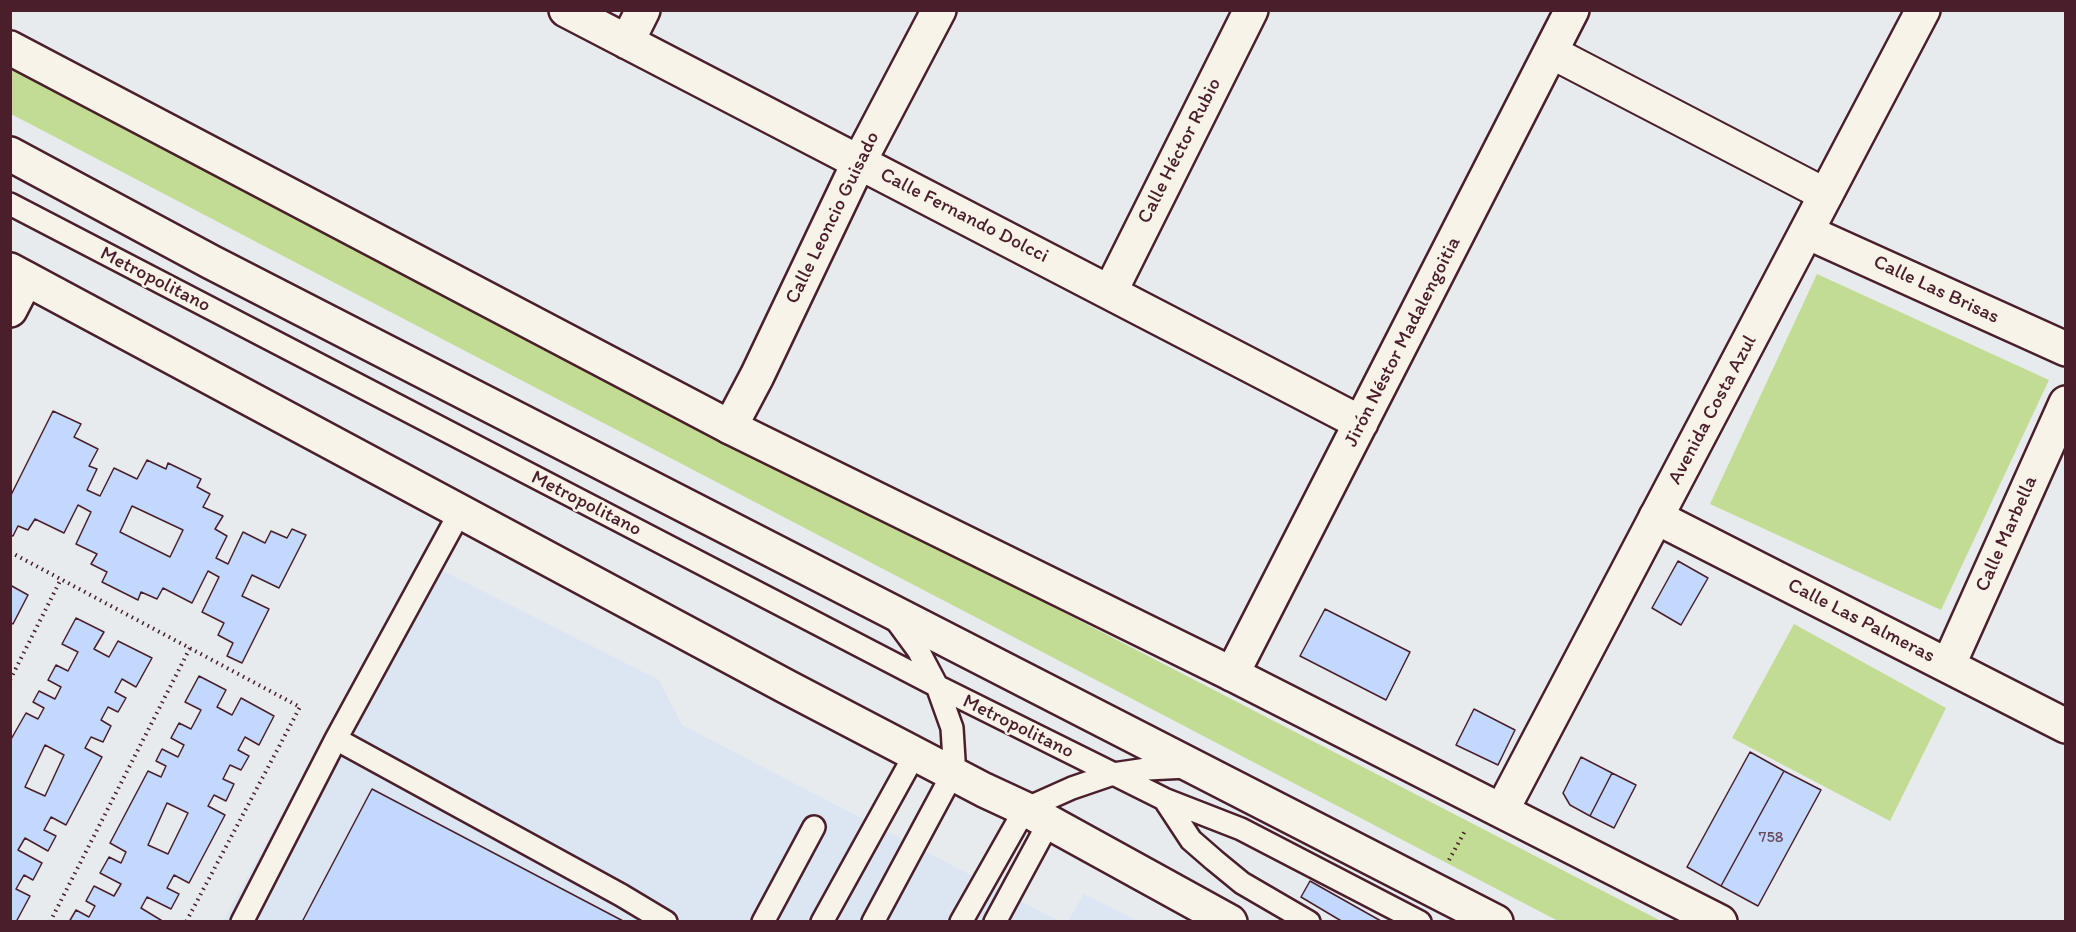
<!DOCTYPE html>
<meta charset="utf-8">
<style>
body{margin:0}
#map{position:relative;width:2076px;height:932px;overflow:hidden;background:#e7ebee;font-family:Itim,sans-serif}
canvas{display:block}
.frame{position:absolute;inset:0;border:12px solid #4a1f2b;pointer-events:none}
</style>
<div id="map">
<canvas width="2076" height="932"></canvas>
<div class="frame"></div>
</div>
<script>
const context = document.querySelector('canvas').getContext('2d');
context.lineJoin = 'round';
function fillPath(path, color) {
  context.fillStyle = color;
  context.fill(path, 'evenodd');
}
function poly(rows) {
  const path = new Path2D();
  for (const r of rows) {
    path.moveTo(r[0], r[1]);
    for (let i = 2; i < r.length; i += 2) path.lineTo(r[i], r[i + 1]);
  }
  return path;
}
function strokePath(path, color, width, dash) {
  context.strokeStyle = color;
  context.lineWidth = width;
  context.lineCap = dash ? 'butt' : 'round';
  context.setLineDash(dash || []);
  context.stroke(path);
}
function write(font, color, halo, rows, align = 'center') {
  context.font = font + ' Itim,sans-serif';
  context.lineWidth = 5;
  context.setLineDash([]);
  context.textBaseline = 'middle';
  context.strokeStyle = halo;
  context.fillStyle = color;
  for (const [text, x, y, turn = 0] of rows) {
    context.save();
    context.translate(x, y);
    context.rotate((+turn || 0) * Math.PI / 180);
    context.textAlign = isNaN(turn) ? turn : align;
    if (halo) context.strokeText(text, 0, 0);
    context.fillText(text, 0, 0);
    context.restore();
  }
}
const built = poly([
 [421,560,659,680,682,725,1059,921,223,922],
 [1084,894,1138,921,1068,921]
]);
const green = poly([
 [10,68,1661,921,1558,921,11,114],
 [1817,274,2049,380,1941,610,1710,504],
 [1794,624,1946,708,1890,821,1732,738]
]);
const building = poly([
 [53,411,81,424,74,437,98,449,89,466,97,469,87,490,100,496,114,468,137,479,147,460,166,469,168,463,201,479,197,487,210,494,203,507,223,516,215,529,227,536,216,558,228,564,243,532,265,543,271,531,287,538,292,529,306,535,279,588,252,575,242,596,269,609,242,663,227,656,233,643,218,635,224,623,202,612,219,577,208,571,192,603,163,588,157,599,141,592,138,600,102,582,107,572,91,564,97,554,76,544,91,512,78,505,64,533,35,519,28,530,18,526,13,536,10,535,10,497,53,411],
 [132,506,183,530,170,557,120,532,132,506],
 [1678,561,1708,578,1681,625,1652,608,1678,561],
 [10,585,28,595,13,624,10,622,10,585],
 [1325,609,1410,652,1386,700,1300,656,1325,609],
 [76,618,104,632,94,649,109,657,118,641,152,658,136,687,122,679,115,692,126,698,118,712,108,707,101,720,111,726,103,742,91,737,85,748,102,757,66,825,51,817,44,830,56,836,48,851,25,838,18,850,42,863,33,880,24,875,16,889,30,896,16,922,10,922,10,741,26,713,38,719,44,708,33,702,39,691,55,699,61,687,48,680,56,665,68,671,78,652,62,644,76,618],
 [45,745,64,755,45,796,25,787,45,745],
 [199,676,226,690,217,707,232,715,241,698,274,716,259,745,245,737,238,750,249,756,241,770,230,765,223,779,234,784,226,801,214,795,208,806,225,815,189,883,174,875,167,888,179,894,171,909,147,897,141,908,164,922,69,922,76,910,89,917,95,906,86,901,94,886,114,896,121,884,100,873,109,857,121,863,126,852,110,843,148,771,161,777,166,766,156,761,162,749,178,757,184,745,171,738,179,723,191,729,201,710,185,702,199,676],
 [167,803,188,813,168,854,148,845,167,803],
 [1474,709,1515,730,1498,765,1456,745,1474,709],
 [1750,752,1784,771,1721,886,1687,867,1750,752],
 [1581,757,1612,773,1590,816,1570,805,1563,793,1581,757],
 [1784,771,1821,790,1758,906,1721,886,1784,771],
 [1612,773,1636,785,1614,828,1590,816,1612,773],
 [372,789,625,922,302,922,372,789],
 [1310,881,1381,921,1343,922,1301,897,1310,881]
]);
const path = poly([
 [10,552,300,707,186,922],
 [10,680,61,579],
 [1449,860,1466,829],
 [50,922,190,648]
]);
const service = poly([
 [10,204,937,686,1164,799,1241,829,1420,922],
 [336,739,621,895,666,922],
 [1164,799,1191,840,1214,860,1242,883,1309,922],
 [242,922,336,739,460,512],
 [763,922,814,827],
 [822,922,915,754],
 [873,922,953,773,954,760,952,728,937,686,918,650,893,616],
 [961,922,1025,809,1072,788,1113,774,1147,769,1187,767],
 [995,922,1049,822]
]);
const pedestrian = poly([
 [1551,52,1826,195]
]);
const minor = poly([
 [566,10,1361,423],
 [627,42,643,10],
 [1807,232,2066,349],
 [1110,292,1251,10],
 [10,310,26,279],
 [730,427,757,376,859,162,939,10],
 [1656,517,2066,726],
 [1948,666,2066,403],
 [1232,674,1572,10]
]);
const tertiary = poly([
 [1502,810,1923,10]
]);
const secondary = poly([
 [10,48,730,427,1232,674,1720,922]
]);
const primary = poly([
 [10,154,211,262,1496,922],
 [10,270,787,687,984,790,1025,809,1230,922]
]);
const numberNames = [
 ["758",1771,838]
];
const streetNames = [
 ["Calle Héctor Rubio",1180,151,-63],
 ["Calle Fernando Dolcci",964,216,27],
 ["Calle Leoncio Guisado",833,218,-64],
 ["Metropolitano",155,280,27],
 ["Calle Las Brisas",1936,290,25],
 ["Jirón Néstor Madalengoitia",1403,342,-63],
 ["Avenida Costa Azul",1713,410,-62],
 ["Metropolitano",586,504,27],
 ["Calle Marbella",2007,534,-66],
 ["Calle Las Palmeras",1861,621,27],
 ["Metropolitano",1018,727,26]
];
fillPath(built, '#dce5f2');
fillPath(green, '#c2dc93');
fillPath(building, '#c2d8fd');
strokePath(building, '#4a1f2b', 1.5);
strokePath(service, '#4a1f2b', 26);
strokePath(pedestrian, '#4a1f2b', 36);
strokePath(minor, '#4a1f2b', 38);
strokePath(tertiary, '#4a1f2b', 38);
strokePath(secondary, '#4a1f2b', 38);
strokePath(primary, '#4a1f2b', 38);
strokePath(path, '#4a1f2b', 4, [1.5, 4.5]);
strokePath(service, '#f7f3e8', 21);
strokePath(pedestrian, '#f7f3e8', 32);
strokePath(minor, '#f7f3e8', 33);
strokePath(tertiary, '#f7f3e8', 33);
strokePath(secondary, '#f7f3e8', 33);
strokePath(primary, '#f7f3e8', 33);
write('16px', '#684d60', null, numberNames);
write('20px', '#4a1f2b', '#f7f3e8', streetNames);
</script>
